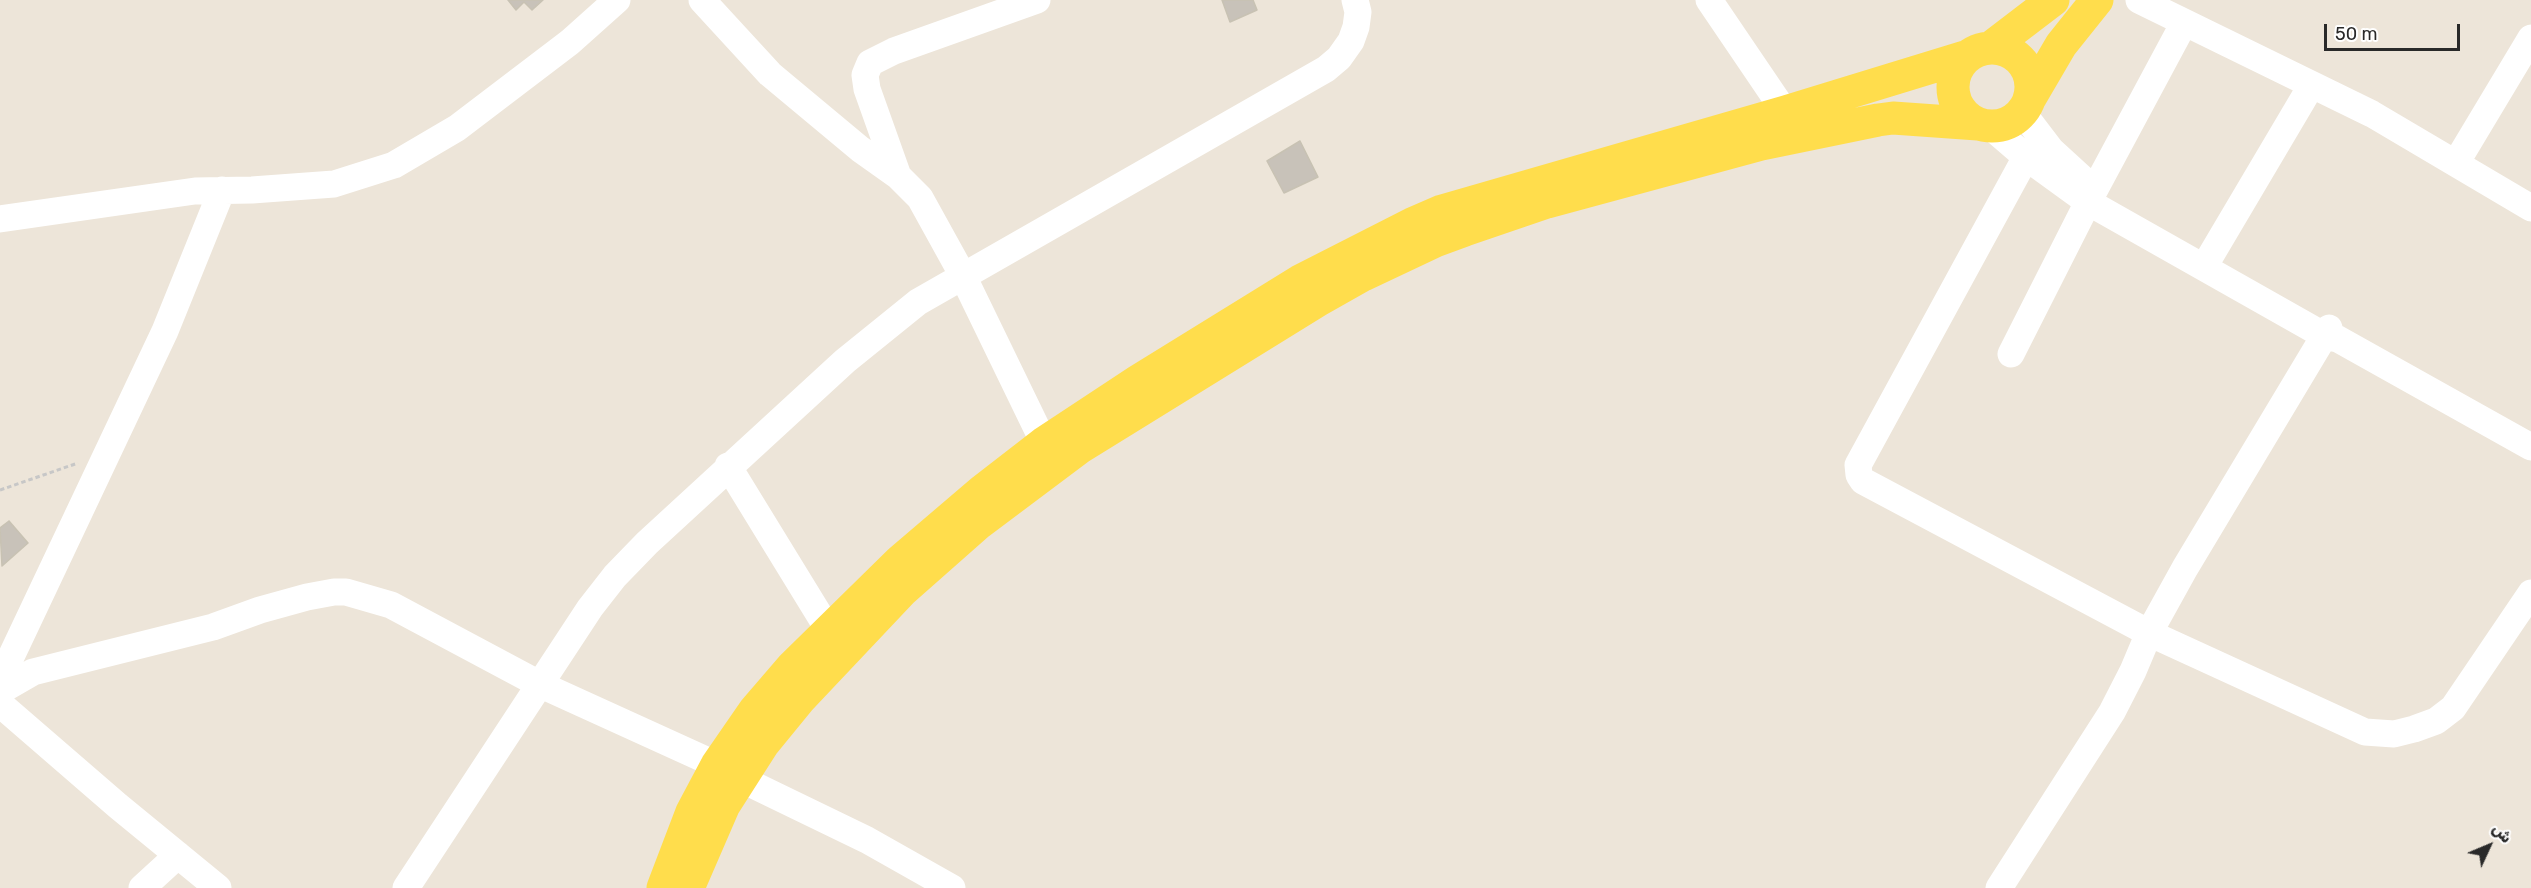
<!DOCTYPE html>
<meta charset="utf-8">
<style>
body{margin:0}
#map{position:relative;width:2531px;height:888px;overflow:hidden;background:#ede5d9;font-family:Rubik,Vazirmatn,sans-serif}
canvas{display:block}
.north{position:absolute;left:2459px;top:816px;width:60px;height:60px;-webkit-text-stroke:4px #fff;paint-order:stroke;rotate:46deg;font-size:16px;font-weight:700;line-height:24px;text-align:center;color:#292929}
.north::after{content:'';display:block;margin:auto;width:21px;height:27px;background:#292929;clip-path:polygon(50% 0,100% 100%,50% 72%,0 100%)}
.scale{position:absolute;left:2324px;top:24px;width:136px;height:27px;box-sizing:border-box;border:3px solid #292929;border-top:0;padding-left:8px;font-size:18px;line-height:21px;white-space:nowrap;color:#292929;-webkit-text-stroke:4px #fff;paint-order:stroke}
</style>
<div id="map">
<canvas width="2531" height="888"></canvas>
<div class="north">ش</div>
<div class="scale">50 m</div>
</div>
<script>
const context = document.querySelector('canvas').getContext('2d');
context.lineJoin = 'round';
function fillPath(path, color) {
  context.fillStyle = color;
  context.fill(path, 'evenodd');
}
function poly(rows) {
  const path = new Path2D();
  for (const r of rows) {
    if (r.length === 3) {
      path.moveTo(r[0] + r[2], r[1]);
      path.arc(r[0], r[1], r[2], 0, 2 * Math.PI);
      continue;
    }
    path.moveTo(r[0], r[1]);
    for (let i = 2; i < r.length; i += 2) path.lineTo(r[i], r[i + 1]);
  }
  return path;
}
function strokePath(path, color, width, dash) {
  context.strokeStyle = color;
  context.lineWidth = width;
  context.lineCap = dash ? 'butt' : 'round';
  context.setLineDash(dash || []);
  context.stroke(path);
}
const building = poly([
 [508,0,543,0,532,10,524,2,516,10,508,0],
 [1222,0,1253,0,1257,10,1230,22,1222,0],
 [1300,141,1318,177,1284,193,1267,161,1300,141],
 [9,521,28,543,2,566,0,528,9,521]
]);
const path = poly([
 [0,490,78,463]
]);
const minor = poly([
 [702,0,770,74,860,149,898,176,920,198,962,274,1044,443],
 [1709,0,1785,112],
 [2139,0,2372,114,2531,208],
 [2022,112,2051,150,2086,182],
 [1990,126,2026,157,2088,202,2325,336,2338,339,2531,447],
 [2026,157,1858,465,1859,475,1863,481,2149,633,2365,732,2394,734,2414,729,2436,721,2453,708,2531,593],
 [2456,163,2531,38],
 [898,176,867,89,865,75,870,63,894,51,1037,0],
 [0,219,195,191,252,190,334,184,394,165,457,128,570,42,617,0],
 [2211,255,2311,86],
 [2011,354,2088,202,2184,23],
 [728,466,828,629],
 [0,680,165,331,222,190],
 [0,691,33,672,213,627,260,610,307,597,334,592,346,592,391,605,539,684,717,765],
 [0,704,118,806,218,888],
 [739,778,867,840,952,888],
 [142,888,178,855],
 [406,888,590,608,615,576,647,543,845,361,918,302,1326,69,1339,58,1351,41,1356,27,1358,12,1355,0],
 [1999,888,2112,712,2133,671,2149,633,2185,568,2329,328]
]);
const major = poly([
 [1990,48,2053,0],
 [1992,87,39],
 [2030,98,2061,45,2097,0],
 [663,888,692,812,717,765,755,710,792,667,900,561,982,491,1044,443,1138,381,1300,281,1412,224,1442,211,1785,112,1968,56],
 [688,888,724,805,763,744,799,700,902,591,979,523,1079,448,1317,301,1363,275,1435,241,1465,230,1547,202,1761,144,1878,120,1893,118,1978,124]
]);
fillPath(building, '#c8c2b9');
strokePath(building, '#c8c2b3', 1.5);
strokePath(path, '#c7c7c7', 3, [4.5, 3]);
strokePath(minor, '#fff', 27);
strokePath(major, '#ffdd4c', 33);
</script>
